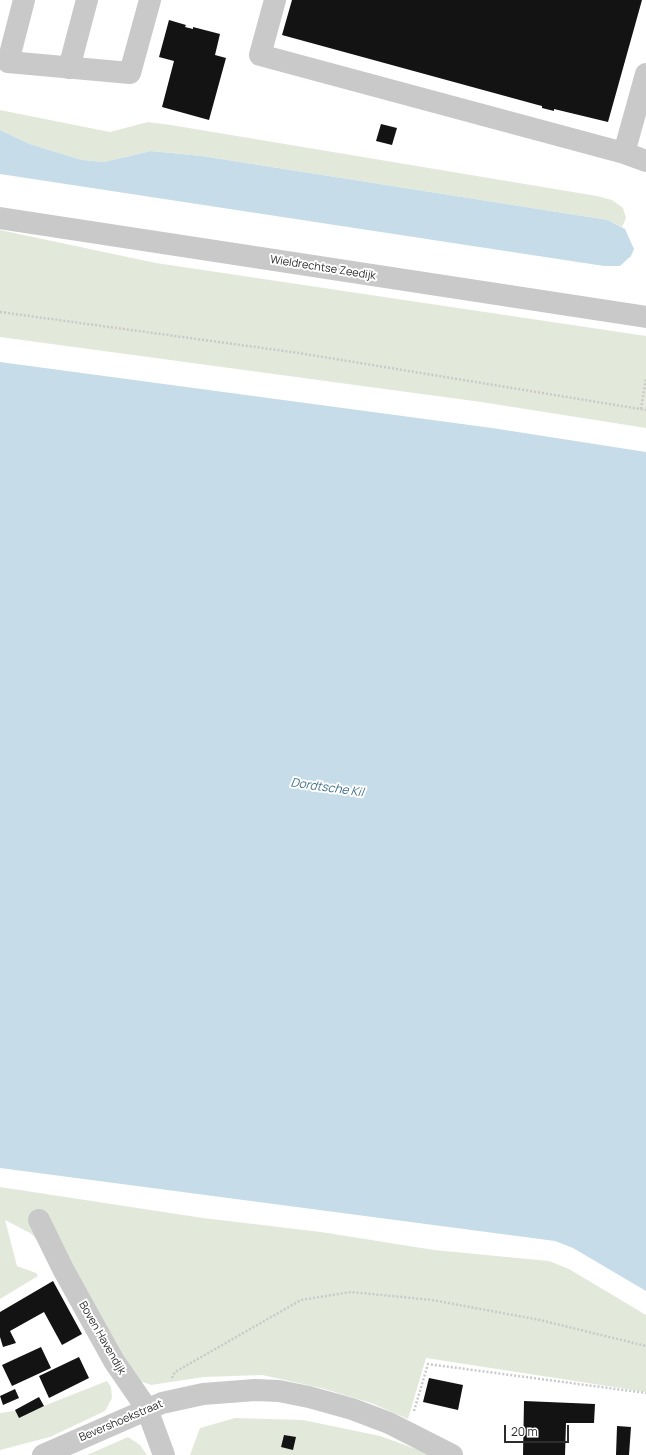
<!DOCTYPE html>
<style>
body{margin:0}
#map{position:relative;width:646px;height:1455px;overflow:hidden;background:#fff;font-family:Manrope,sans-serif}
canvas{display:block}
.scale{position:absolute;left:504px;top:1425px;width:65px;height:18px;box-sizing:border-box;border:2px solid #2c2c2c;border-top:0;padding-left:5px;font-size:12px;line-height:14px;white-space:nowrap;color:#2c2c2c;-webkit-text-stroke:3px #fff;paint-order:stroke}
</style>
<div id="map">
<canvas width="646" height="1455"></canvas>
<div class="scale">20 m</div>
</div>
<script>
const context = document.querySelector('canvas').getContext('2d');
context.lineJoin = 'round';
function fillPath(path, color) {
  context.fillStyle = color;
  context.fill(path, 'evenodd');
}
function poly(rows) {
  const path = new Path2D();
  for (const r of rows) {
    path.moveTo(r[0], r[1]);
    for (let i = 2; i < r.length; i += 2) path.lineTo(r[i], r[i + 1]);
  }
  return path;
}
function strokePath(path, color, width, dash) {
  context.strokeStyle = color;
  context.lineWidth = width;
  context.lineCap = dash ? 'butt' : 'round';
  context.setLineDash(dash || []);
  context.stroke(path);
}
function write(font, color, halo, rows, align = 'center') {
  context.font = font + ' Manrope,sans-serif';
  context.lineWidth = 4;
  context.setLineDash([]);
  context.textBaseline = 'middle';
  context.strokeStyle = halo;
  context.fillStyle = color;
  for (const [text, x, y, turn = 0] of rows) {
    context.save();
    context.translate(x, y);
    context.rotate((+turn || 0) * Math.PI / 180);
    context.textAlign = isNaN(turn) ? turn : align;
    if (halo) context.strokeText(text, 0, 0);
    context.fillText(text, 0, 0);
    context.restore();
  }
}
const green = poly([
 [0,110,110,132,148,122,171,125,597,196,612,200,623,208,626,218,622,227,608,220,202,156,151,151,104,162,82,160,30,144,0,130],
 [0,230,156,263,646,336,646,428,481,402,0,337],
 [0,1187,203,1218,321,1232,434,1250,549,1261,569,1269,646,1315,646,1392,426,1358,408,1419,371,1403,321,1388,262,1375,204,1377,151,1385,137,1380,77,1272,30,1233,5,1220,17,1266,36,1273,38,1276,0,1299],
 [107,1381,111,1387,112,1398,105,1411,50,1437,0,1450,0,1413,41,1407],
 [235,1418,303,1420,380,1436,427,1453,428,1455,190,1455,200,1428],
 [128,1437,140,1445,147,1455,87,1455]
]);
const water = poly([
 [0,130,30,144,82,160,104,162,151,151,202,156,608,220,625,229,634,249,631,256,620,266,604,266,0,174],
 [0,362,492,428,646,452,646,1291,573,1248,555,1241,0,1168]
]);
const building = poly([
 [292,0,642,0,608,122,554,109,554,111,542,108,542,106,538,105,282,35],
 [169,20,186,25,185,27,193,29,193,27,220,34,215,55,226,58,209,120,162,107,174,61,159,57],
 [381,124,397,128,392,145,376,141],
 [53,1281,82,1334,62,1345,44,1312,10,1331,16,1343,3,1347,0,1337,0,1312],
 [41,1347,51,1368,12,1386,2,1365],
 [79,1357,89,1378,49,1398,39,1376],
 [429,1378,463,1385,458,1410,423,1402],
 [15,1389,19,1398,3,1405,0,1396],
 [39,1397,44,1406,19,1418,15,1410],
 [524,1401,595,1404,594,1423,566,1423,565,1455,523,1455],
 [617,1426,631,1427,629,1455,616,1455],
 [284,1435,296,1437,293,1450,281,1447]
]);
const path = poly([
 [0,312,299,353,646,410],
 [641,409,646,378],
 [172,1378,175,1372,301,1300,351,1292,432,1300,540,1320,646,1346],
 [414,1411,428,1364,646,1393]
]);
const minor = poly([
 [24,0,8,62,130,73,150,0],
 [275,0,260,55,624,153,646,74],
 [69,68,87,0],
 [624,153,646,161],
 [0,218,646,317],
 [39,1220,63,1269,114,1361,147,1409,164,1455],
 [43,1455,162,1403,203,1394,255,1390,279,1391,309,1397,352,1409,389,1423,452,1455]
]);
const streetNames = [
 ["Wieldrechtse Zeedijk",323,268,9],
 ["Boven Havendijk",102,1338,60],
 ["Bevershoekstraat",121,1421,-23]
];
const waterNames = [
 ["Dordtsche Kil",327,788,8]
];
fillPath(green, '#e3e9da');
fillPath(water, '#c6dde9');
fillPath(building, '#131313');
strokePath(path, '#c9c9c9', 2.5, [2, 2]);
strokePath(minor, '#c9c9c9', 22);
write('11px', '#2c2c2c', '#fff', streetNames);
write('italic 12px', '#3f7089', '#fff', waterNames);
</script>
